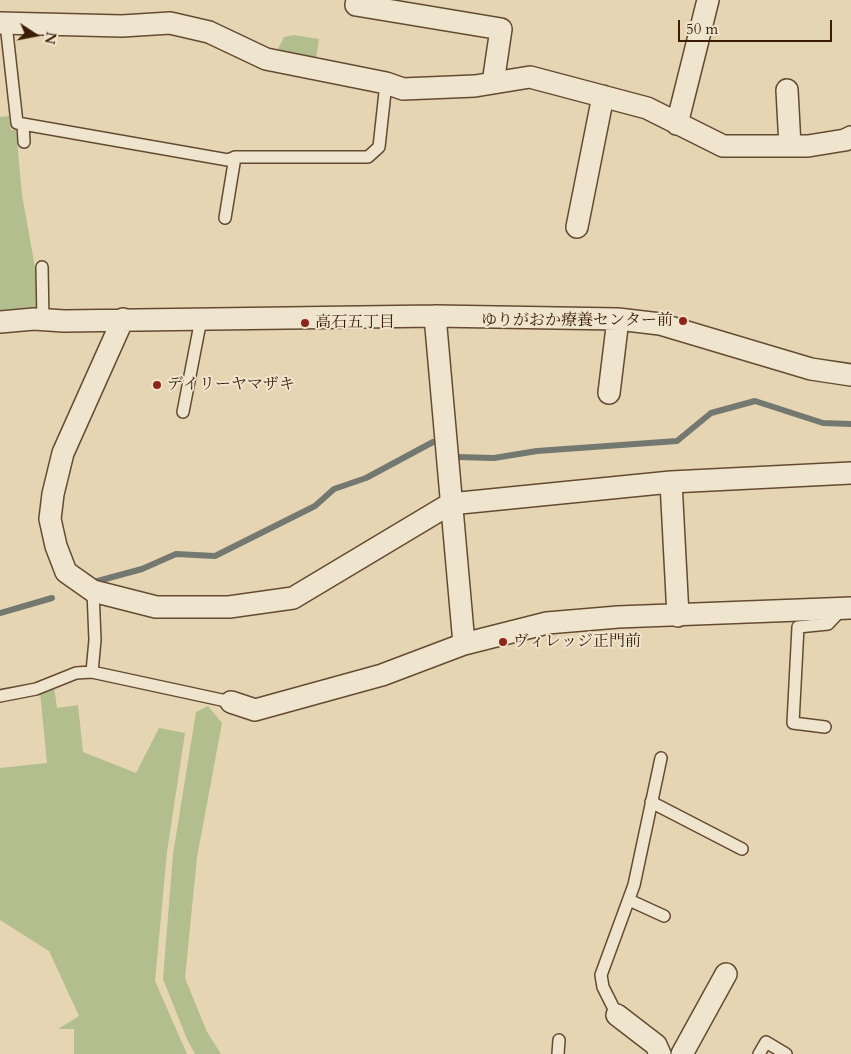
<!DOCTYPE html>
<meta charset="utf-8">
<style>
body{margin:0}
#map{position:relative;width:851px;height:1054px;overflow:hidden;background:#e6d5b2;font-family:Cardo,serif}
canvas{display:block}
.north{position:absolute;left:10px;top:10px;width:50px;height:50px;-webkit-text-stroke:4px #efe4cd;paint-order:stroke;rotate:101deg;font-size:14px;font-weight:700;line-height:20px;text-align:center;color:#3a1c07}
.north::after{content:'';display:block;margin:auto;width:18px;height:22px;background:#3a1c07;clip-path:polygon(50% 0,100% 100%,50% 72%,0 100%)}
.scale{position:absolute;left:678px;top:20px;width:154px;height:22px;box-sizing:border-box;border:2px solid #3a1c07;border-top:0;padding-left:6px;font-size:15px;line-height:18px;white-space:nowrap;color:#3a1c07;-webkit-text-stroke:4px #efe4cd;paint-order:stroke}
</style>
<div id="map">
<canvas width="851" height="1054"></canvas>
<div class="north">N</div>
<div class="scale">50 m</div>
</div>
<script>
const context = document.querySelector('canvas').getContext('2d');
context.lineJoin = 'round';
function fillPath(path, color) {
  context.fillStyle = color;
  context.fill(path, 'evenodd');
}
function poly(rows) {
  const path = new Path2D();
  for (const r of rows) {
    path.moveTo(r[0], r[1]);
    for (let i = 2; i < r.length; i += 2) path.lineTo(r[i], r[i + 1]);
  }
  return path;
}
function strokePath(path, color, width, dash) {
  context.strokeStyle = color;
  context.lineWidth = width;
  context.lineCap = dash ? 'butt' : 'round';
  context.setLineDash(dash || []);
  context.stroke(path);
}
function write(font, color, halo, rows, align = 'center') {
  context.font = font + ' Cardo,"Noto Serif JP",serif';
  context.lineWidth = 4;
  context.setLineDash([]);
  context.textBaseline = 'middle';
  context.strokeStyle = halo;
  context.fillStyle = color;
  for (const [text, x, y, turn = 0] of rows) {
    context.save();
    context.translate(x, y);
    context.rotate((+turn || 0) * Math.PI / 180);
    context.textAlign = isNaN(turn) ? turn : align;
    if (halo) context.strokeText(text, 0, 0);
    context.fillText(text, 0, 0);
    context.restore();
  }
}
const green = poly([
 [294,35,319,39,316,58,285,53,278,49,284,37],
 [9,116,11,130,16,130,22,195,36,273,37,308,0,312,0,117],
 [54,686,57,708,78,705,83,752,136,773,159,728,185,733,167,852,155,981,187,1054,74,1054,74,1029,58,1029,79,1016,49,951,0,920,0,768,47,763,40,692],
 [208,706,222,723,197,857,185,978,207,1032,221,1054,195,1054,187,1039,163,979,173,854,196,712]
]);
const stream = poly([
 [456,457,494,458,537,451,677,441,711,413,755,401,823,423,851,424],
 [94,582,142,569,176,554,215,556,315,506,334,489,366,478,433,442],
 [0,613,52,598]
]);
const service = poly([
 [6,24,17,123,228,160,235,157,368,157,379,147,386,83],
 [23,124,24,142],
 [225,218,235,157],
 [42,267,43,320],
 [183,412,201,319],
 [92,672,95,640,93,591],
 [0,696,36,689,76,673,92,672,231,702],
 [825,727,793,723,798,627,828,624,842,609],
 [651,802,742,849],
 [629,900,664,916],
 [617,1015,603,987,601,975,634,885,661,758],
 [558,1054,559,1040],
 [759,1054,766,1042,786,1054]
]);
const minor = poly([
 [357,0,356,5,501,29,493,83],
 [0,23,122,26,170,23,209,32,266,59,386,83,403,89,475,86,530,77,647,108,723,146,808,146,845,140,851,137],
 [787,90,790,146],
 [677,124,708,0],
 [577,227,603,96],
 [435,316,464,644],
 [123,319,63,453,53,494,50,519,56,546,66,572,93,591,156,607,229,607,293,598,450,504,671,482,851,473],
 [0,322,34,319,64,321,435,316,618,319,660,324,811,369,851,375],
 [609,393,618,319],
 [671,482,678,616],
 [231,702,255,710,382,675,464,644,547,623,618,617,851,608],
 [617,1015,656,1045,660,1054],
 [682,1054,726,974]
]);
const markers = [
 [683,321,5,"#8f2418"],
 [305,323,5,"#8f2418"],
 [157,385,5,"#8f2418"],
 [503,642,5,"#8f2418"]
];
const poiNames = [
 ["ゆりがおか療養センター前",673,321,"right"],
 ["高石五丁目",315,323],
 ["デイリーヤマザキ",167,385],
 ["ヴィレッジ正門前",513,642]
];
fillPath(green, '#b2be8e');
strokePath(stream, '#737870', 6);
strokePath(service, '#654a32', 14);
strokePath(minor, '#654a32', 24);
strokePath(service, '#efe4cd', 11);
strokePath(minor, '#efe4cd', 21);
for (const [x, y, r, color] of markers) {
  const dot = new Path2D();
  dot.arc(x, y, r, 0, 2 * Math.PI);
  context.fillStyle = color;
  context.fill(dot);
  strokePath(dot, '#efe4cd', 2);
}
write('16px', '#3a1c07', '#efe4cd', poiNames, 'left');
</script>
